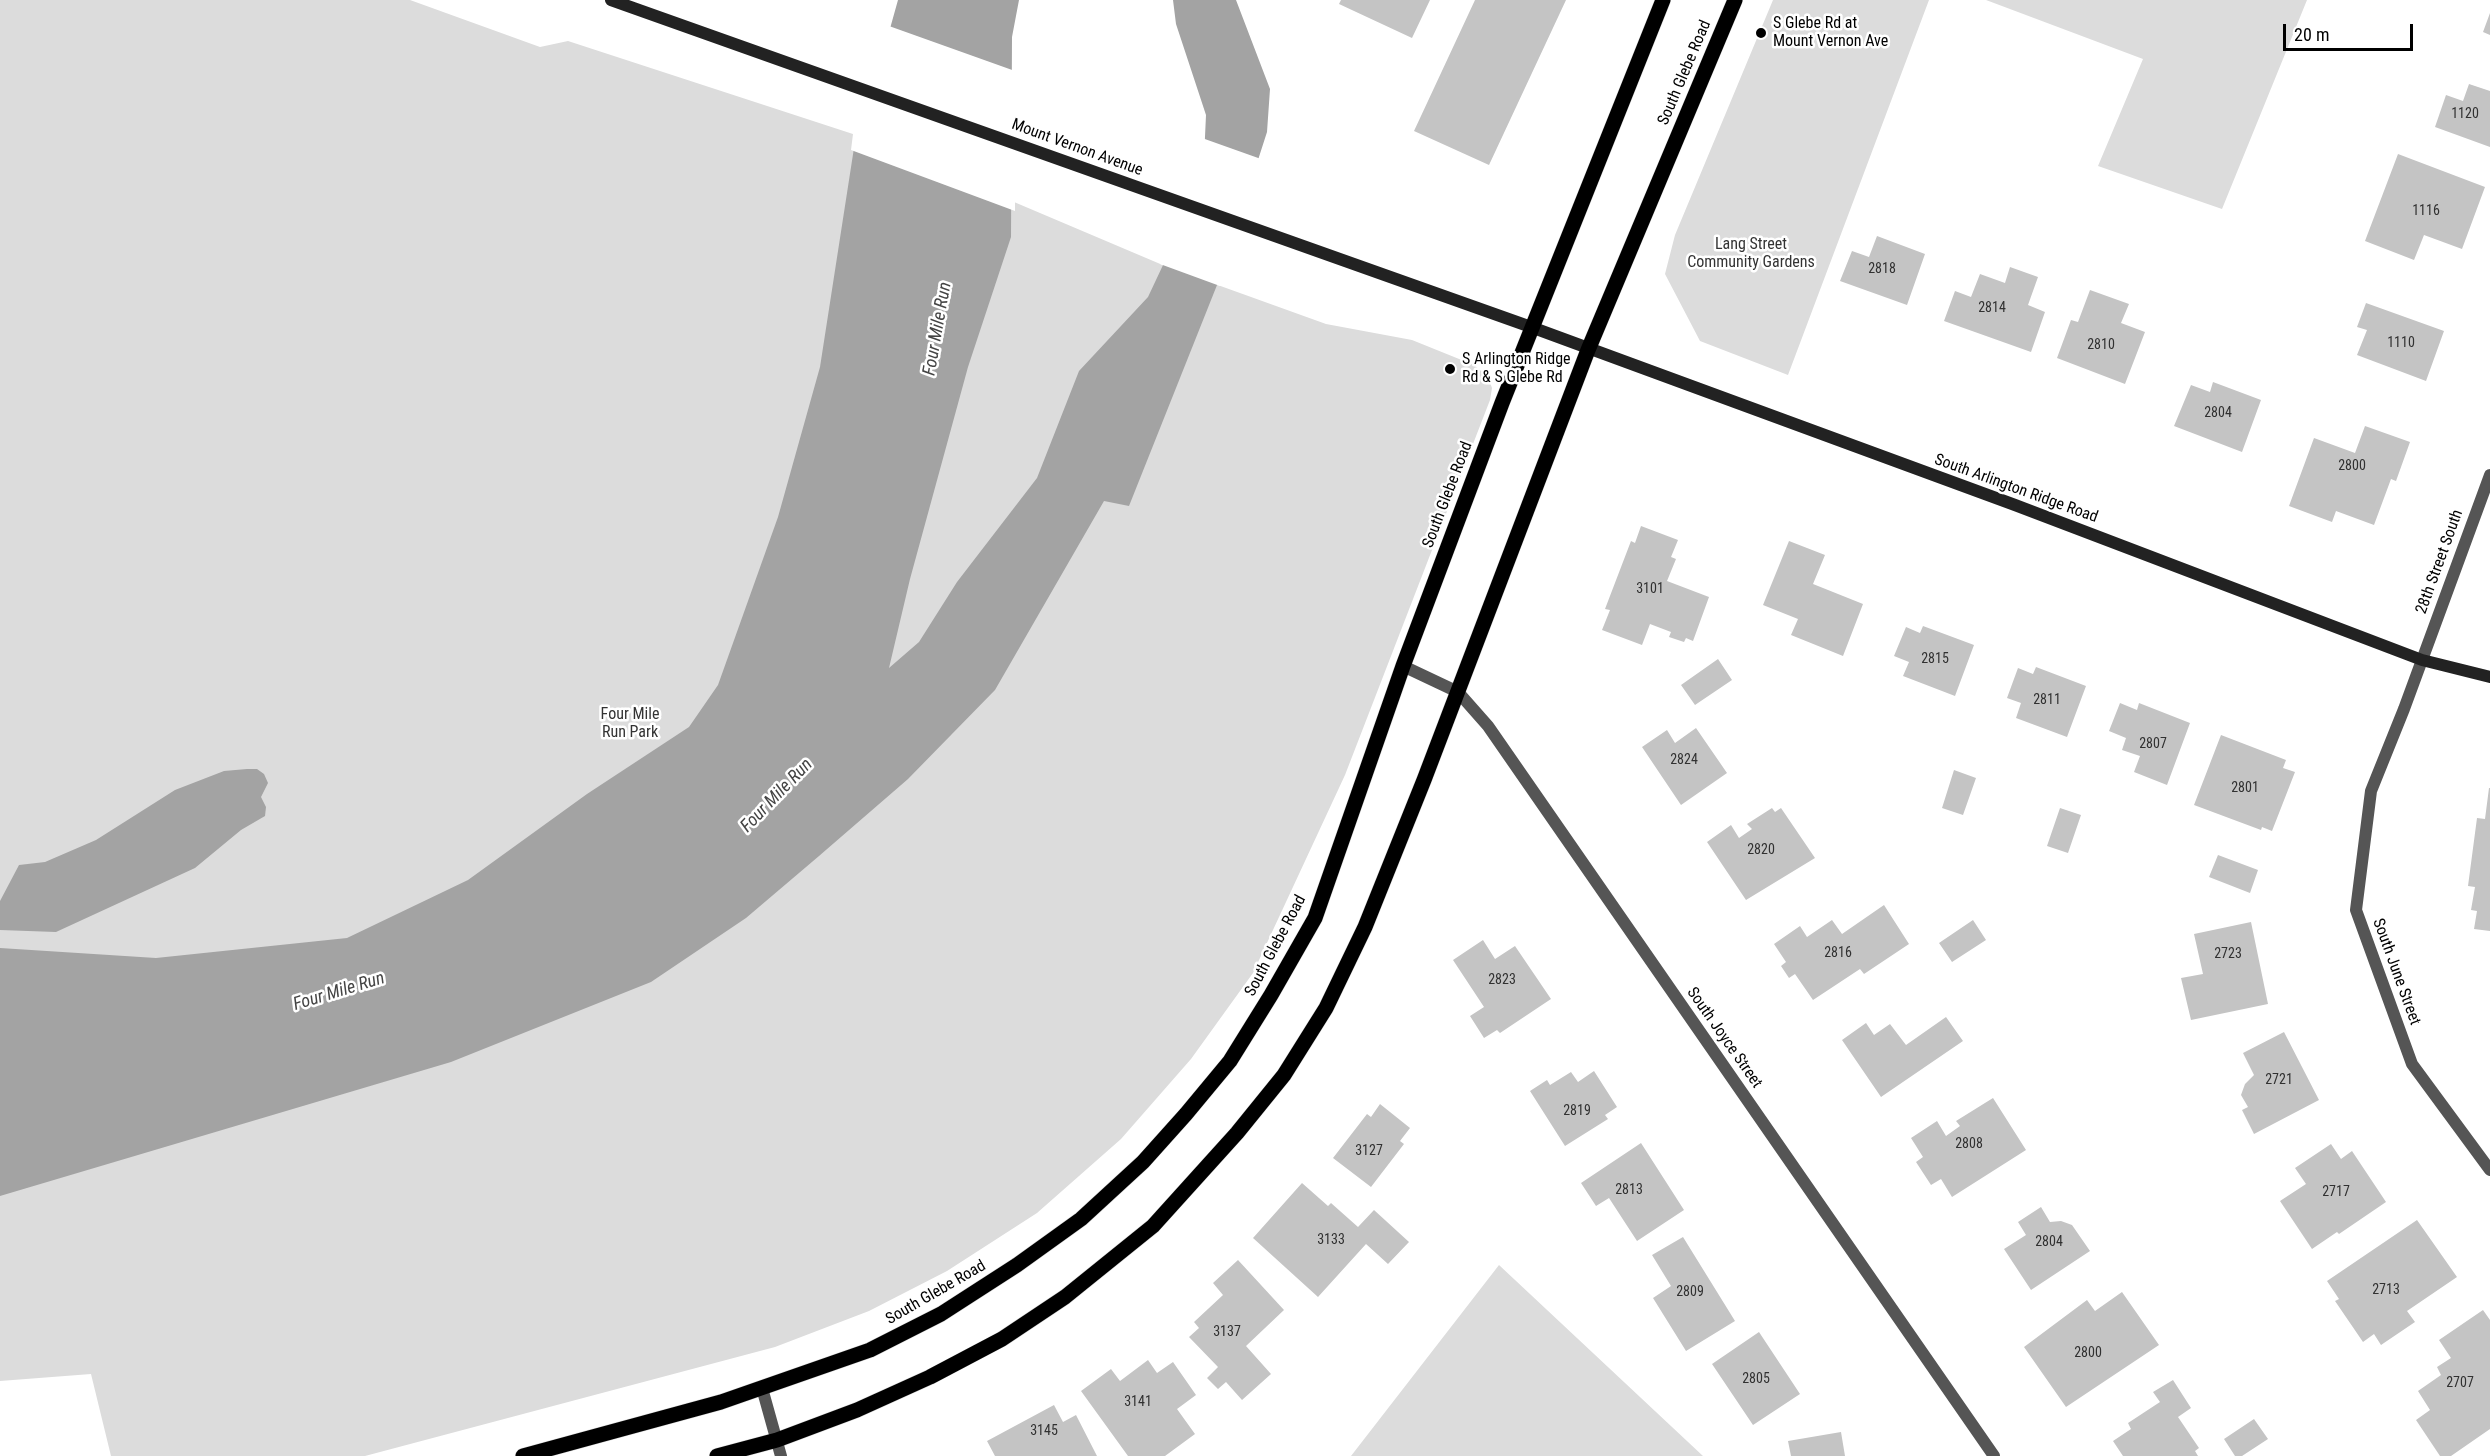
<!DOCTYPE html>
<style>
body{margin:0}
#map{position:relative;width:2490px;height:1456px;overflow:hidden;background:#fff;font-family:"Roboto Condensed",sans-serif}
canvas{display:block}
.scale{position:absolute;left:2283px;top:24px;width:130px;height:27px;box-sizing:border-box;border:3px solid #000;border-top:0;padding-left:8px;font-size:18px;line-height:21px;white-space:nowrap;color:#000;-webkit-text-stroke:4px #fff;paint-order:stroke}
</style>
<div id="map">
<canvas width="2490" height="1456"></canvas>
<div class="scale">20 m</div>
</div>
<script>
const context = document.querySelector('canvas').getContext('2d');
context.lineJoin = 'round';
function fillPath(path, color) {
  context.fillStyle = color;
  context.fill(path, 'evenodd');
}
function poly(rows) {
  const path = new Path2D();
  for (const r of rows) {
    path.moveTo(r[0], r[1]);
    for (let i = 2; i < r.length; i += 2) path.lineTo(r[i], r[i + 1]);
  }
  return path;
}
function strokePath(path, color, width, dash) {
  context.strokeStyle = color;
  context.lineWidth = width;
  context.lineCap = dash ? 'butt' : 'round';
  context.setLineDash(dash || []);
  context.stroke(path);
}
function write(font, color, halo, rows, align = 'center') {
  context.font = font + ' "Roboto Condensed",sans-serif';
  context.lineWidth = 5;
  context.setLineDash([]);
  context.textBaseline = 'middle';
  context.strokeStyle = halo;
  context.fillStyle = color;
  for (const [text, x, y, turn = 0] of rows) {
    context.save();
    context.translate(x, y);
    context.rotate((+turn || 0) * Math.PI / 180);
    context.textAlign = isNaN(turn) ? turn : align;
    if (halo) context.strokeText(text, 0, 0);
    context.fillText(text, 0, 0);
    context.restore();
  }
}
const green = poly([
 [0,0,410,0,540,47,568,41,856,135,1165,266,1326,324,1412,340,1474,365,1488,377,1492,388,1490,400,1345,775,1253,973,1191,1059,1121,1139,1037,1213,947,1271,869,1311,775,1347,365,1456,111,1456,91,1374,0,1381],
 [1773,0,1929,0,1788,375,1700,341,1665,274,1675,235],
 [1986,0,2307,0,2222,209,2098,166,2143,59],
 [1499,1265,1703,1456,1351,1456]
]);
const water = poly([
 [898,0,1019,0,1012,37,1011,237,968,367,910,579,889,668,919,642,957,582,1037,478,1079,371,1148,297,1203,180,1206,115,1176,24,1173,0,1236,0,1270,89,1267,132,1221,275,1129,506,1104,501,995,690,908,779,819,856,746,918,651,982,451,1062,0,1196,0,948,156,958,347,938,468,880,587,794,689,727,718,685,778,517,820,367,856,135,872,93],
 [247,769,257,769,264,774,268,783,261,797,266,807,265,816,241,830,195,868,56,932,0,930,0,901,19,865,45,862,96,840,175,790,224,771]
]);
const pier = poly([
 [889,26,1015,71,1015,211,851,150,853,134,869,92],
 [1202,138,1261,159,1220,286,1160,264,1200,179]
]);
const building = poly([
 [1341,0,1430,0,1412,38,1339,4],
 [1475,0,1566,0,1489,165,1414,131],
 [2490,13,2490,35,2483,32],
 [2469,84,2490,91,2490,147,2435,127,2446,95,2463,101],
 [2398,154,2485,187,2462,249,2424,235,2414,260,2365,241],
 [1877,236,1925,254,1907,305,1840,281,1852,251,1869,257],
 [2010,267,2038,277,2028,305,2045,312,2031,352,1944,321,1955,291,1971,297,1980,274,2005,283],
 [2090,290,2129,304,2121,323,2145,332,2125,384,2057,358,2071,320,2078,322],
 [2366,303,2444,331,2426,381,2357,355,2367,330,2357,327],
 [2213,382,2261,400,2242,452,2174,426,2191,385,2210,392],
 [2365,426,2410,442,2396,481,2391,479,2374,525,2336,511,2332,522,2289,506,2314,438,2355,453],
 [1641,526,1678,540,1671,557,1676,559,1667,581,1709,597,1693,641,1686,638,1684,642,1669,637,1671,632,1650,624,1642,645,1602,630,1610,610,1605,609,1631,541,1635,543],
 [1789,541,1825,555,1813,584,1863,604,1843,656,1791,635,1798,619,1763,605],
 [1923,626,1974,645,1955,696,1903,676,1909,662,1894,656,1906,627,1920,633],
 [1718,659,1732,680,1695,705,1681,685],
 [2036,667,2086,686,2067,737,2016,718,2021,703,2007,698,2018,668,2033,674],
 [2120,703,2137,710,2139,703,2190,723,2167,785,2134,772,2140,756,2122,750,2126,738,2109,731],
 [1696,728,1727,773,1681,805,1642,747,1667,730,1675,743],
 [2221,735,2286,760,2283,768,2295,772,2272,831,2262,827,2261,830,2194,805],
 [1954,770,1976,778,1963,815,1942,808],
 [2489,788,2490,788,2490,931,2474,929,2477,911,2471,910,2475,887,2468,886,2477,818,2485,819],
 [1772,808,1775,812,1781,808,1815,858,1746,900,1707,842,1731,825,1739,838,1752,829,1747,824],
 [2060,808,2081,815,2068,853,2047,846],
 [2218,855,2258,870,2250,893,2209,877],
 [1884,905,1909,944,1864,974,1860,969,1813,1000,1795,974,1789,978,1781,966,1786,962,1774,944,1800,926,1807,937,1832,920,1842,934],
 [1973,920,1986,940,1952,962,1939,943],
 [2251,922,2268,1004,2191,1020,2181,978,2203,974,2194,934],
 [1483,940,1495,959,1515,946,1551,999,1500,1033,1497,1030,1484,1038,1470,1016,1484,1007,1453,960],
 [1946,1017,1963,1041,1881,1097,1842,1040,1866,1023,1874,1035,1890,1024,1906,1045],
 [2284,1032,2319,1100,2254,1134,2242,1110,2248,1107,2241,1095,2245,1084,2254,1075,2243,1053],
 [1594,1071,1617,1107,1605,1115,1608,1119,1565,1146,1530,1091,1547,1080,1550,1085,1571,1072,1578,1082],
 [1993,1098,2026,1150,1952,1197,1941,1179,1931,1185,1916,1162,1923,1157,1911,1138,1937,1121,1946,1136,1960,1126,1956,1121],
 [1380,1104,1410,1128,1400,1141,1404,1144,1371,1187,1333,1158,1367,1114,1371,1117],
 [1641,1143,1684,1210,1637,1241,1609,1198,1596,1206,1581,1183],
 [2331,1144,2341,1159,2352,1151,2386,1202,2339,1234,2337,1232,2312,1249,2280,1201,2306,1184,2295,1168],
 [1302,1183,1328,1206,1331,1203,1358,1227,1374,1210,1409,1242,1388,1264,1366,1244,1318,1297,1253,1238],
 [2041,1207,2050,1222,2061,1221,2072,1225,2090,1251,2031,1290,2004,1249,2026,1235,2018,1222],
 [2417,1220,2457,1277,2407,1311,2415,1322,2381,1345,2374,1334,2363,1342,2335,1301,2339,1299,2327,1281],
 [1683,1237,1735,1321,1686,1351,1653,1298,1671,1286,1652,1255],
 [1238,1260,1284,1310,1246,1346,1271,1374,1242,1400,1226,1382,1218,1389,1207,1378,1218,1367,1189,1337,1199,1328,1194,1322,1223,1295,1213,1283],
 [2122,1292,2159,1345,2066,1407,2024,1347,2087,1300,2095,1311],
 [2483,1310,2490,1320,2490,1429,2451,1456,2440,1456,2416,1420,2430,1410,2418,1391,2441,1375,2437,1367,2451,1358,2439,1340],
 [1759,1332,1800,1394,1753,1425,1712,1364],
 [1148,1360,1157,1373,1173,1362,1196,1395,1177,1409,1195,1434,1165,1456,1128,1456,1081,1391,1111,1369,1120,1381],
 [2173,1380,2191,1408,2178,1417,2199,1448,2195,1451,2198,1456,2123,1456,2113,1441,2131,1429,2128,1423,2160,1402,2153,1392],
 [1054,1405,1063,1422,1076,1415,1097,1456,995,1456,987,1441],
 [2254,1419,2268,1439,2242,1456,2235,1456,2224,1439],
 [1841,1432,1845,1456,1791,1456,1788,1441]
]);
const minor = poly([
 [2490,475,2404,709,2371,791,2356,910,2412,1064,2490,1170],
 [1403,666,1458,692,1488,726,1994,1456],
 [762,1388,781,1456]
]);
const secondary = poly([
 [611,0,1531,327,2015,505,2422,660,2490,677]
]);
const primary = poly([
 [523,1456,721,1402,870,1350,941,1314,1017,1265,1081,1219,1143,1162,1186,1114,1230,1061,1271,995,1315,918,1403,666,1502,403,1663,0],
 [717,1456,777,1440,857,1410,930,1377,1002,1339,1065,1297,1153,1226,1237,1133,1284,1075,1326,1008,1365,927,1424,780,1588,350,1735,0]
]);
const markers = [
 [1761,33,6,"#000"],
 [1450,369,6,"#000"]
];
const numberNames = [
 ["1120",2465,114],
 ["1116",2426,211],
 ["2818",1882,269],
 ["2814",1992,308],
 ["1110",2401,343],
 ["2810",2101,345],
 ["2804",2218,413],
 ["2800",2352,466],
 ["3101",1650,589],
 ["2815",1935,659],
 ["2811",2047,700],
 ["2807",2153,744],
 ["2824",1684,760],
 ["2801",2245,788],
 ["2820",1761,850],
 ["2816",1838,953],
 ["2723",2228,954],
 ["2823",1502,980],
 ["2721",2279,1080],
 ["2819",1577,1111],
 ["2808",1969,1144],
 ["3127",1369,1151],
 ["2813",1629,1190],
 ["2717",2336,1192],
 ["3133",1331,1240],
 ["2804",2049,1242],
 ["2713",2386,1290],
 ["2809",1690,1292],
 ["3137",1227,1332],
 ["2800",2088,1353],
 ["2805",1756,1379],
 ["2707",2460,1383],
 ["3141",1138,1402],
 ["3145",1044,1431]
];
const poiNames = [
 ["S Glebe Rd at",1773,24],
 ["Mount Vernon Ave",1773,42],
 ["S Arlington Ridge",1462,360],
 ["Rd & S Glebe Rd",1462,378]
];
const streetNames = [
 ["South Glebe Road",1685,73,-67],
 ["Mount Vernon Avenue",1077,148,20],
 ["South Arlington Ridge Road",2016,489,20],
 ["South Glebe Road",1448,495,-69],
 ["28th Street South",2440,562,-70],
 ["South Glebe Road",1276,946,-62],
 ["South June Street",2396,972,70],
 ["South Joyce Street",1724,1038,55],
 ["South Glebe Road",936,1293,-30]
];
const parkNames = [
 ["Lang Street",1751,245],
 ["Community Gardens",1751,263],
 ["Four Mile",630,715],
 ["Run Park",630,733]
];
const waterNames = [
 ["Four Mile Run",938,329,-80],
 ["Four Mile Run",777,796,-46],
 ["Four Mile Run",339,992,-17]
];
fillPath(green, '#dcdcdc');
fillPath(water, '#a3a3a3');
fillPath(pier, '#fff');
fillPath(building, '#c4c4c4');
strokePath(primary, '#dbdbdb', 16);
strokePath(minor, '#555', 12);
strokePath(secondary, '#222', 12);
strokePath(primary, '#000', 15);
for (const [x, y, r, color] of markers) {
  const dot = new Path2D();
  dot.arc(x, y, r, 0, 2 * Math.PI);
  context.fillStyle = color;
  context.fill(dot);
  strokePath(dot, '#fff', 2);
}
write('14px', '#313131', null, numberNames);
write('16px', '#000', '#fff', poiNames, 'left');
write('16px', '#000', '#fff', streetNames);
write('16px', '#333', '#fff', parkNames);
write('italic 18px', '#444', '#fff', waterNames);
</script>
